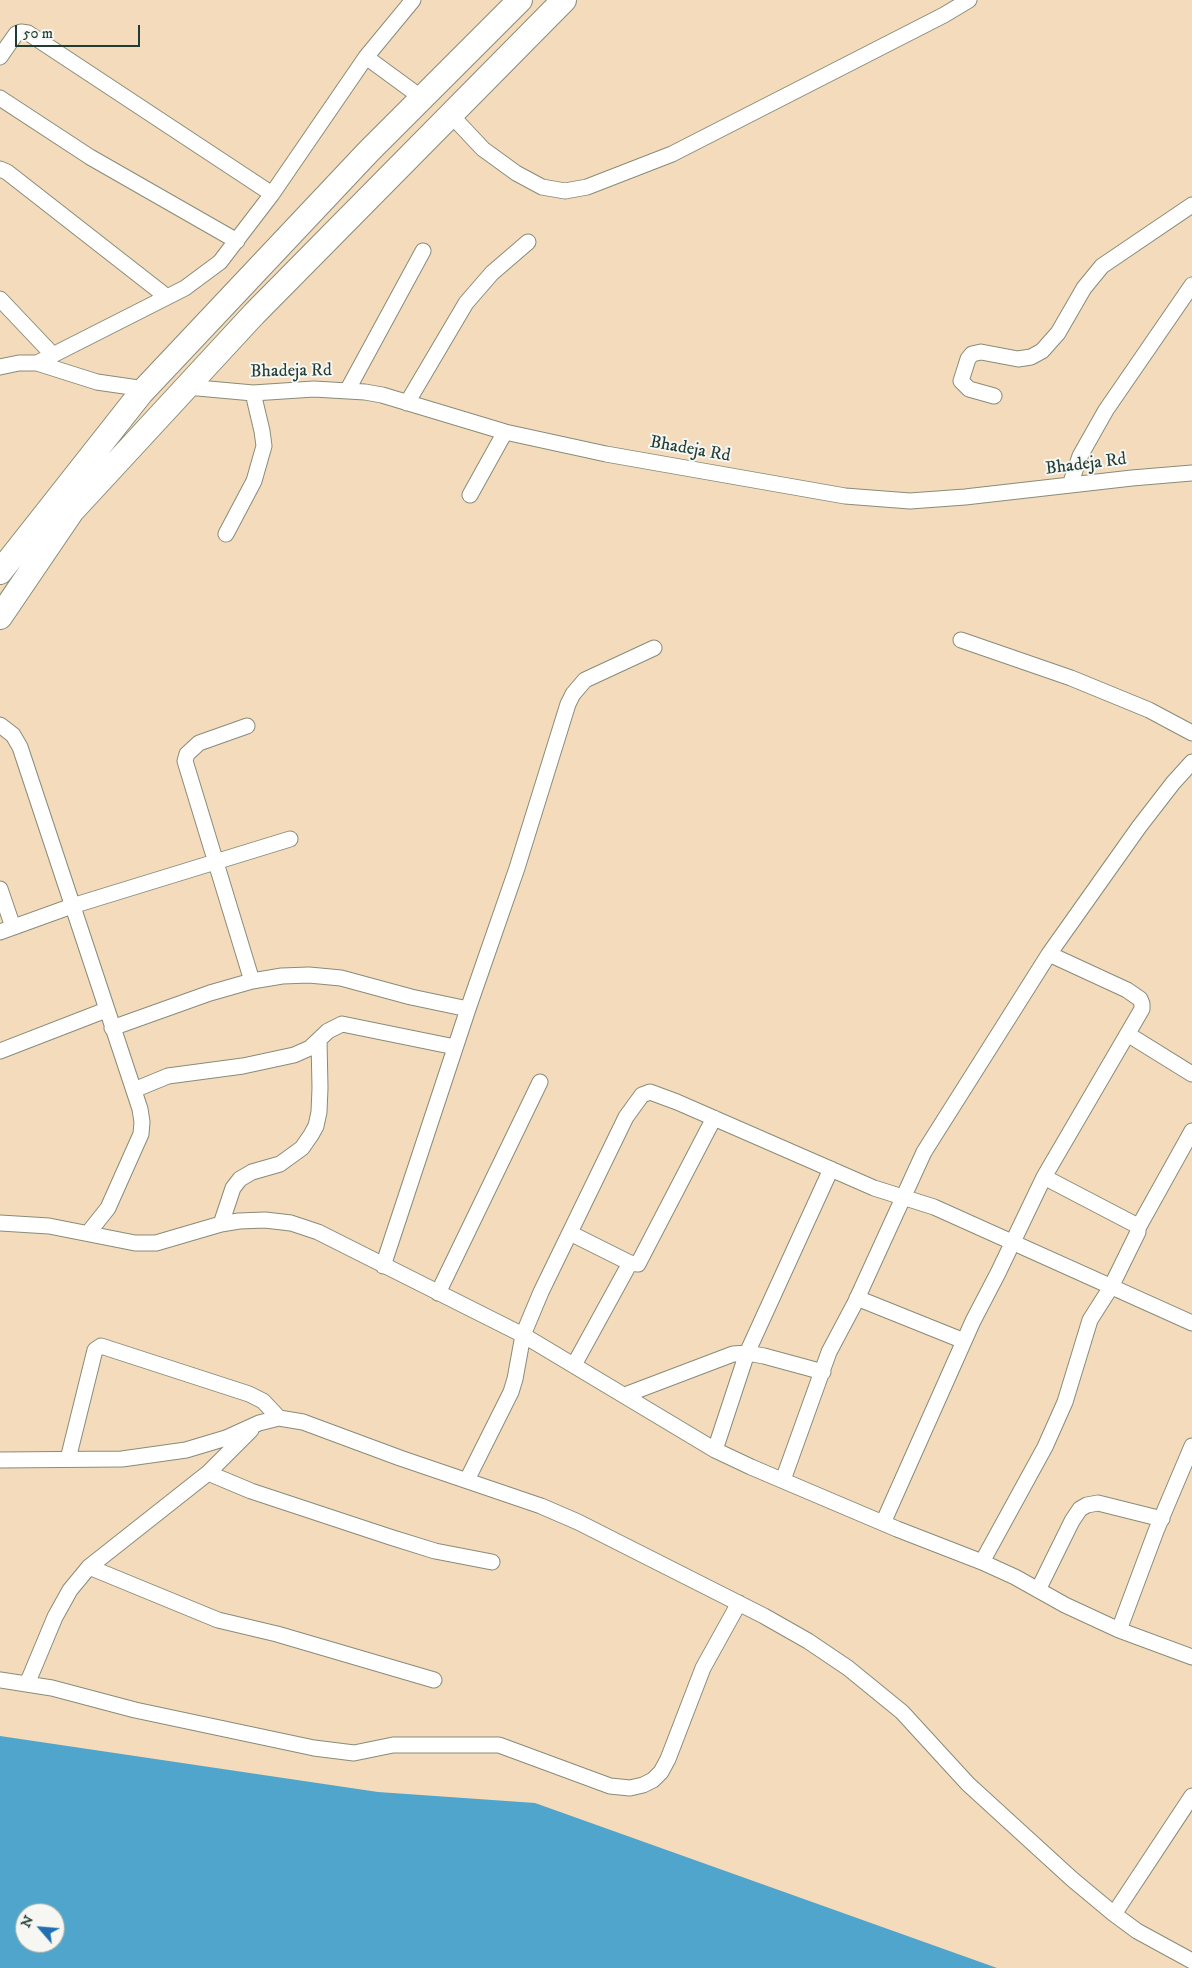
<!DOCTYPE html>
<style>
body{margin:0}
#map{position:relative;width:1192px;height:1968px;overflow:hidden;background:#f3dbbc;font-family:"IM FELL DW Pica",serif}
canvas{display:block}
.north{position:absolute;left:15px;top:1903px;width:50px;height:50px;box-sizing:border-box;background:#f6f6f2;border:1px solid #a0aca6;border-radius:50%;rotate:297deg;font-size:14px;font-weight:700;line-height:20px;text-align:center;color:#1f3d34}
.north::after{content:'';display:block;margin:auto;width:18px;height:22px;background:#1f6fb2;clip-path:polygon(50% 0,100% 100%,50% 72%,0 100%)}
.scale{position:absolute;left:15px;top:25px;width:125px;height:22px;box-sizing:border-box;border:2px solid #1f3d34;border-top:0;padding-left:6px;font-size:15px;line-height:18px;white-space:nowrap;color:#1f3d34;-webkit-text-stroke:4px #f6f6f2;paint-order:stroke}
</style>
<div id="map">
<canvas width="1192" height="1968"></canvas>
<div class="north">N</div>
<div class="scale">50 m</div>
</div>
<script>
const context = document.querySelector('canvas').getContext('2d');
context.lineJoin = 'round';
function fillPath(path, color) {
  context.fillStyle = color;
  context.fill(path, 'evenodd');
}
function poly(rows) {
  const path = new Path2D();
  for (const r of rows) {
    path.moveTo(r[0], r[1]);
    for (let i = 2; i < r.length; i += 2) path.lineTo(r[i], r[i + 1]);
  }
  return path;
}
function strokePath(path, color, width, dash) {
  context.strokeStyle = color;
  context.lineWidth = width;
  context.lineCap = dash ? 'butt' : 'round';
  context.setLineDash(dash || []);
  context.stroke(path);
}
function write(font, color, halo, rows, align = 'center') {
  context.font = font + ' "IM FELL DW Pica",serif';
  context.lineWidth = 4;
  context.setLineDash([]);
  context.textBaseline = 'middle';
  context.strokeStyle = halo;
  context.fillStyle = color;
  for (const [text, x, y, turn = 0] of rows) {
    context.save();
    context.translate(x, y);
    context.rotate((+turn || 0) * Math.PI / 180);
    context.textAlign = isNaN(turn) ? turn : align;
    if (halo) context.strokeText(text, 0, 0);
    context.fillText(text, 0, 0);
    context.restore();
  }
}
const water = poly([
 [0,1736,378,1792,535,1803,997,1968,0,1968],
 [25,1913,55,1913,55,1943,25,1943]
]);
const minor = poly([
 [0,57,16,34,21,32,28,33,272,194],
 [366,57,413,0],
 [0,98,90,157,237,241],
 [451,115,483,149,516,173,542,187,565,191,587,187,672,154,944,15,969,0],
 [0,169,7,172,167,297],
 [0,299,53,355],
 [37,363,185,288,220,262,272,194,366,57,422,98],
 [0,367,19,363,37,363,97,382,145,389],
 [187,387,253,393,314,389,365,392,382,395,505,432,606,454,845,496,910,501,965,497,1132,478,1192,473],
 [347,391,423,251],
 [994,396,969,389,961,381,968,359,972,354,981,352,1018,359,1031,357,1042,351,1058,333,1084,288,1102,266,1192,205],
 [407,403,466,303,492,273,528,242],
 [1070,485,1080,456,1106,410,1192,285],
 [470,495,505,432],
 [226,534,254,481,264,446,262,431,253,393],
 [961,640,1071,678,1149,710,1192,733],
 [0,725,13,735,20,747,140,1109,142,1122,141,1134,108,1208,89,1232],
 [247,726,199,743,187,754,185,761,252,981],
 [0,889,13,927],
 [0,932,72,906,290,839],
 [112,1028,210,993,252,981,282,976,309,975,341,978,411,997,468,1009],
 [1129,1035,1192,1074],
 [0,1051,106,1010],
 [134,1090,168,1076,243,1066,294,1055,310,1048,328,1031,342,1024,455,1047],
 [0,1223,49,1226,135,1243,156,1243,221,1224,239,1221,265,1220,291,1223,318,1232,523,1335,715,1450,751,1467,897,1529,982,1562,1015,1577,1065,1605,1119,1630,1192,1657],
 [221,1224,233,1188,240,1179,252,1172,280,1164,302,1148,311,1135,316,1126,319,1112,320,1088,319,1040],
 [1138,1228,1192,1131],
 [570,1233,630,1263,638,1264,714,1118],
 [383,1266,468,1009,517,868,568,704,573,694,585,680,654,648],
 [438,1293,540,1082],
 [857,1298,964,1341],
 [574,1365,630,1263],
 [625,1395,733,1354,747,1353,764,1356,823,1372],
 [715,1450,747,1353,831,1169],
 [68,1459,94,1354,95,1350,101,1346,249,1394,263,1401,279,1418],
 [0,1460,122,1459,186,1450,226,1438,259,1423,279,1418,303,1422,400,1458,541,1506,578,1522,764,1616,808,1641,848,1668,902,1712,968,1784,1072,1879,1114,1914,1137,1931,1192,1961],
 [208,1473,251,1491,390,1537,435,1551,492,1562],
 [467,1480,511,1392,515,1379,523,1335,541,1292,626,1117,642,1095,650,1092,677,1102,874,1188,934,1207,1192,1323],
 [783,1480,829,1352,855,1303,924,1152,1049,954,1139,827,1173,783,1192,762],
 [883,1523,973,1321,998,1273,1044,1177,1142,1009,1142,1004,1140,999,1127,990,1049,954],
 [982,1562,1045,1447,1065,1402,1090,1320,1111,1287,1138,1232,1138,1228,1134,1224,1044,1177],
 [89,1567,218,1620,277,1634,434,1680],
 [1038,1590,1072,1521,1080,1509,1087,1505,1098,1503,1162,1519],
 [1119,1630,1156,1531,1192,1446],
 [0,1680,52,1688,135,1710,314,1748,354,1753,393,1745,499,1745,610,1786,630,1788,643,1785,653,1780,661,1772,668,1759,703,1668,739,1603],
 [27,1684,55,1617,70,1590,89,1567,208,1473,251,1430],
 [1114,1914,1192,1796]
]);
const primary = poly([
 [0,572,141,393,369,151,520,0],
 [0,617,72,511,254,314,564,0]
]);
const streetNames = [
 ["Bhadeja Rd",291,372,-1],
 ["Bhadeja Rd",690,450,10],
 ["Bhadeja Rd",1086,465,-7]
];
fillPath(water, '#4fa5cc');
strokePath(minor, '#898c78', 17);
strokePath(primary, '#898c78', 26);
strokePath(minor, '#fff', 15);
strokePath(primary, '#fff', 24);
write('18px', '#1f3d34', '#f6f6f2', streetNames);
</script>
